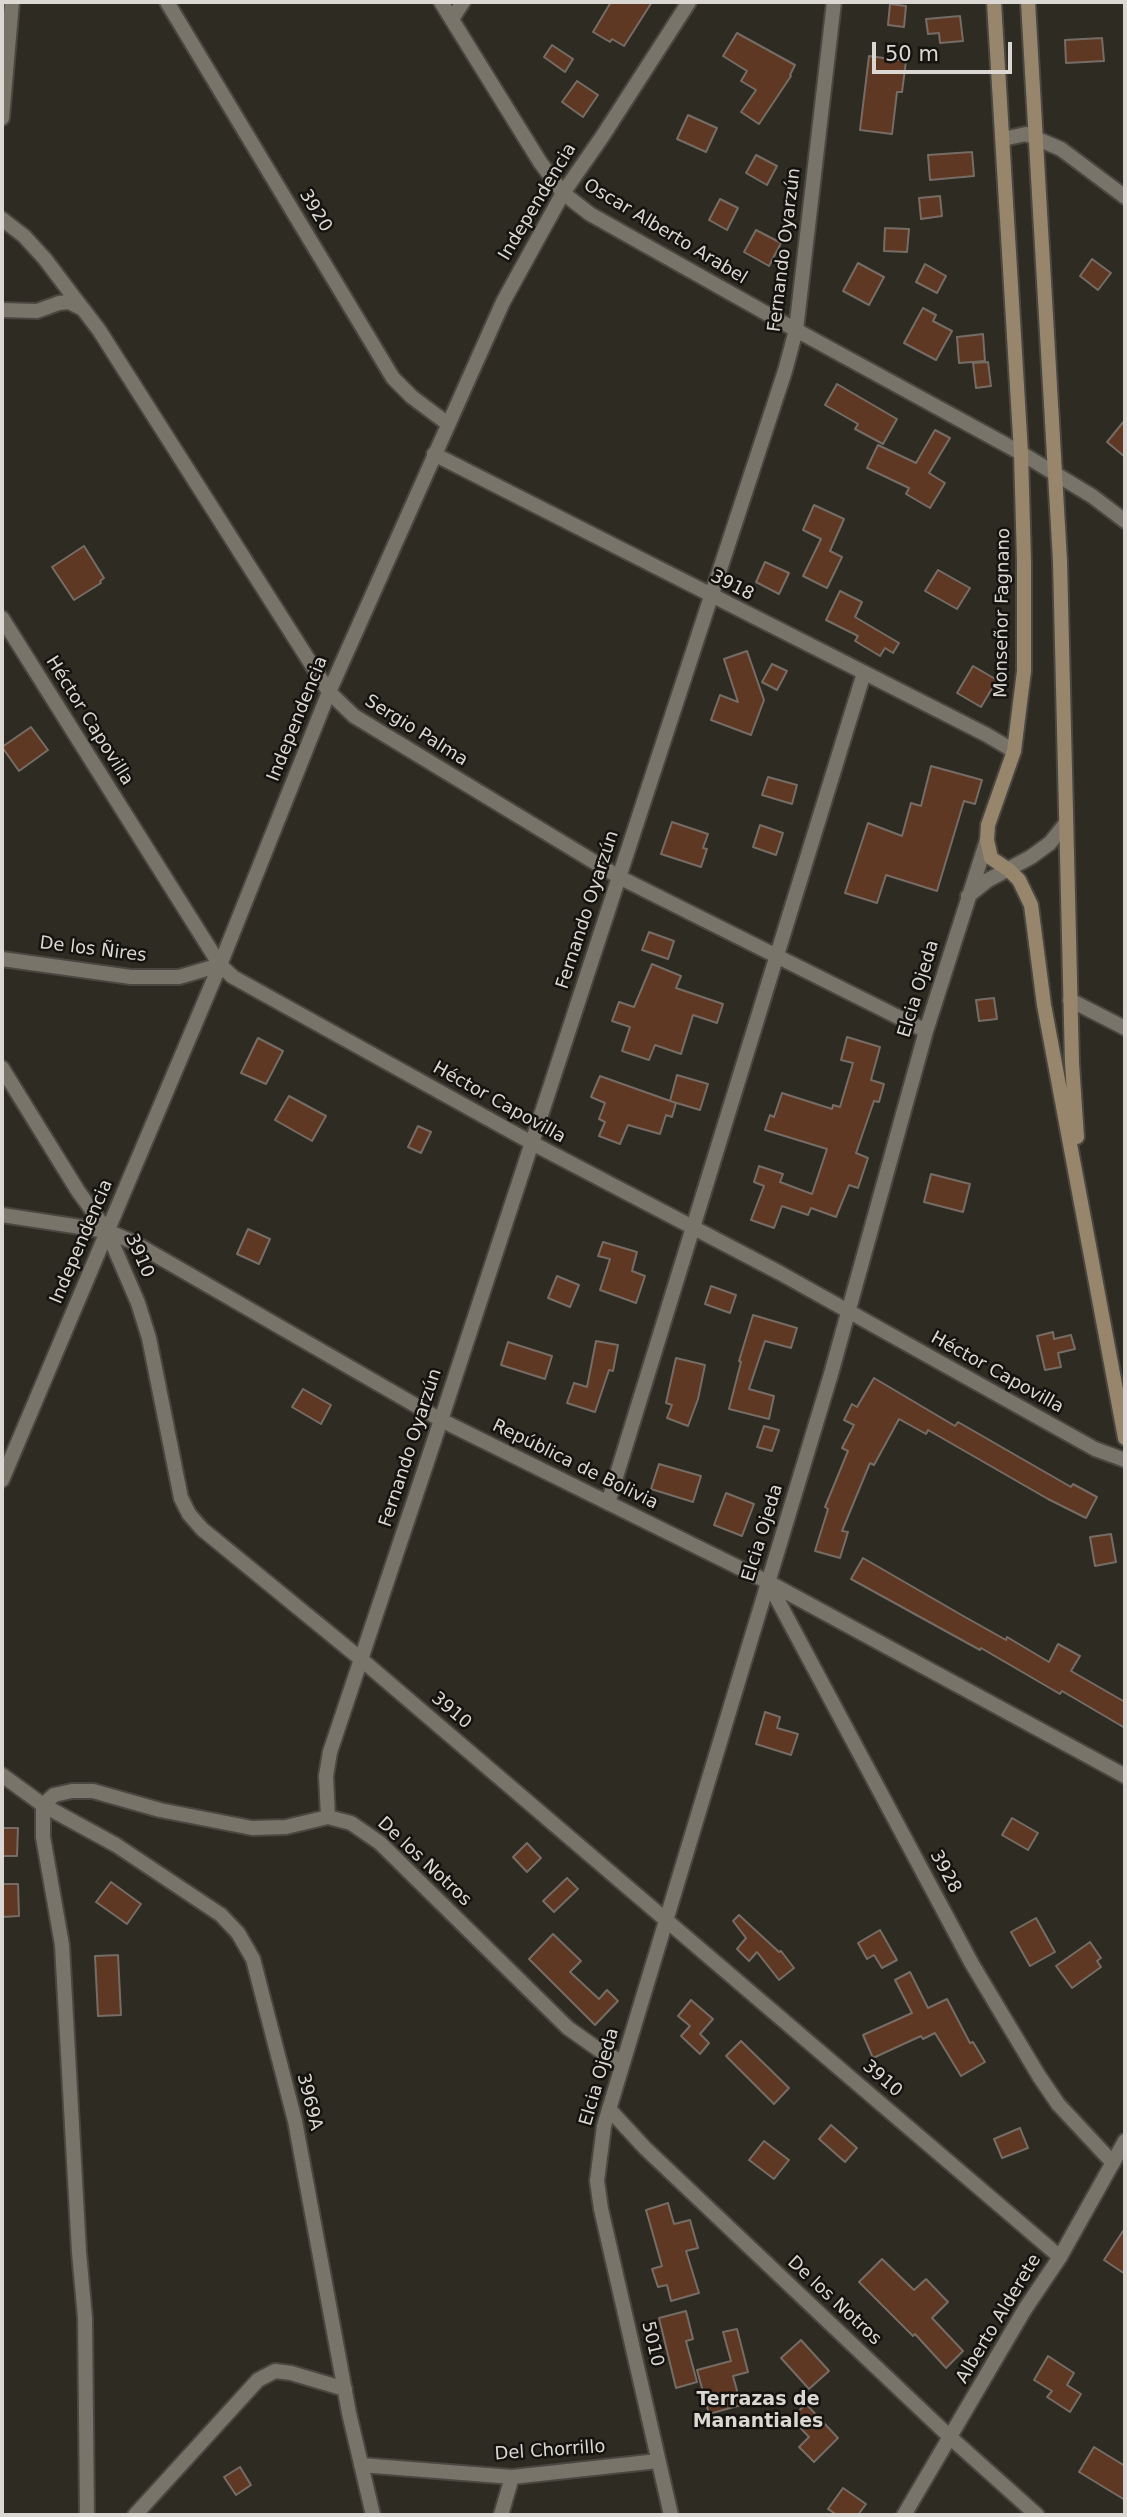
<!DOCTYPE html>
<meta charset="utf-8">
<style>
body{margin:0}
#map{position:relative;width:1127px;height:2517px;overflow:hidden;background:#2e2b22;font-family:"DejaVu Sans",sans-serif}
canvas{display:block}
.frame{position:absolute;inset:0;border:4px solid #dbd8d3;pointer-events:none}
.scale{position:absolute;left:872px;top:42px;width:140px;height:32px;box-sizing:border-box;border:4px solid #dbd8d3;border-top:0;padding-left:9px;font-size:21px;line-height:24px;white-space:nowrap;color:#dbd8d3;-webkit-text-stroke:5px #151310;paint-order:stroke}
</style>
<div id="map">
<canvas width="1127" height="2517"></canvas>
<div class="frame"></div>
<div class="scale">50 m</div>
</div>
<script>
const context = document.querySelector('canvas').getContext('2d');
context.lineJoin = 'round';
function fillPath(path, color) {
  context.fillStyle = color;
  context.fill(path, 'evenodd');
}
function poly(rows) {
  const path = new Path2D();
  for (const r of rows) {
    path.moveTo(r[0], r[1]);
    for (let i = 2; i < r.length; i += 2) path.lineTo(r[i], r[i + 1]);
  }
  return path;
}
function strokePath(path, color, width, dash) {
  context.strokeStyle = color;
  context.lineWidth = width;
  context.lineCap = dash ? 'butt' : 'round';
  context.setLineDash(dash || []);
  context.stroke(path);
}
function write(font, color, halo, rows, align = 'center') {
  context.font = font + ' "DejaVu Sans",sans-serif';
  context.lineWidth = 5;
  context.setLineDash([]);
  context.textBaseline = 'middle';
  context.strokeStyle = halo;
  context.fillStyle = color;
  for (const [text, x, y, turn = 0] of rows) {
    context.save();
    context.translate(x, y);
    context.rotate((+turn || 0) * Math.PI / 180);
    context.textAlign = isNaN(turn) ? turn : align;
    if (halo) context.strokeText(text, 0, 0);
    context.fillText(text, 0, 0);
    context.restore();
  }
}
const building = poly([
 [611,2,652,2,624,46,612,39,610,42,593,32,611,2],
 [890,4,906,6,904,27,888,25,890,4],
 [960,16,963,41,940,43,939,33,928,34,926,19,960,16],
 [737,33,795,65,790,75,791,76,759,124,741,112,756,90,741,81,747,71,723,56,737,33],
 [1102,38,1104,61,1066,63,1065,40,1102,38],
 [552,45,573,59,565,72,544,57,552,45],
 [869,56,906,61,902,92,897,92,892,134,860,130,869,56],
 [577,81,598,95,583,117,562,102,577,81],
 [688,115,717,128,706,152,677,139,688,115],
 [972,152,974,176,930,180,928,155,972,152],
 [756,155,777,166,767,185,746,173,756,155],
 [940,196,942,216,921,219,919,198,940,196],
 [720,199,738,208,727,230,709,220,720,199],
 [885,228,909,229,907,252,884,251,885,228],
 [756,230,781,243,769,266,744,252,756,230],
 [1092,259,1111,273,1098,290,1080,276,1092,259],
 [858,263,884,277,869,305,843,291,858,263],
 [925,264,946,276,937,293,916,282,925,264],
 [923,308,936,315,933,321,952,331,936,360,904,343,923,308],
 [983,334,985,361,959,363,957,337,983,334],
 [988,362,991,386,976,388,973,363,988,362],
 [837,384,897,419,883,444,855,429,858,424,825,405,837,384],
 [1125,420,1125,457,1107,442,1125,420],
 [935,430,950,438,929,473,945,483,930,508,906,494,909,488,867,468,878,445,916,463,935,430],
 [814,505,844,519,830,551,842,557,827,588,803,576,821,539,803,530,814,505],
 [84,546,104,578,100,581,101,583,74,600,52,567,84,546],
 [765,562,789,573,779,594,756,582,765,562],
 [938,570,970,588,957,609,925,591,938,570],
 [840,591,862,602,855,617,899,643,893,653,885,648,880,656,855,641,858,636,826,620,840,591],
 [747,651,764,700,751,735,711,720,720,695,738,702,724,659,747,651],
 [772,664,787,671,777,690,762,682,772,664],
 [973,666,997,680,981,707,957,693,973,666],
 [31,727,48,750,19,771,2,747,31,727],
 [931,766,982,780,975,804,964,801,937,891,886,875,877,903,845,893,868,823,902,836,911,803,921,806,931,766],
 [768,777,797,785,792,804,762,795,768,777],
 [672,822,708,834,703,848,707,849,701,867,661,854,672,822],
 [760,825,783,833,776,855,753,847,760,825],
 [649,932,674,941,668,959,642,950,649,932],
 [652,964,681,976,676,988,723,1004,717,1023,693,1015,681,1054,655,1045,649,1060,622,1051,630,1027,612,1021,619,1002,634,1007,652,964],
 [994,998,997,1019,979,1021,976,1000,994,998],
 [847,1037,880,1047,871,1080,884,1084,879,1102,874,1101,856,1153,868,1158,858,1188,849,1185,836,1217,811,1208,808,1215,782,1206,774,1228,751,1220,764,1186,754,1182,759,1166,783,1174,780,1182,812,1194,827,1149,765,1130,770,1115,774,1117,782,1093,832,1109,833,1105,840,1107,853,1063,841,1060,847,1037],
 [258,1038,283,1051,266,1084,241,1073,258,1038],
 [677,1075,708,1084,700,1110,670,1101,677,1075],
 [600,1076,676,1103,672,1117,666,1115,660,1134,628,1125,620,1144,599,1136,605,1122,599,1119,605,1103,591,1097,600,1076],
 [289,1096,326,1116,312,1141,275,1120,289,1096],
 [418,1126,431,1132,421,1153,408,1147,418,1126],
 [931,1174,970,1184,963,1212,924,1202,931,1174],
 [248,1229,270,1239,259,1264,237,1254,248,1229],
 [603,1242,637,1252,632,1271,645,1276,636,1303,600,1290,610,1259,598,1256,603,1242],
 [557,1276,579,1285,570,1307,548,1298,557,1276],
 [711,1286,736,1295,730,1313,705,1304,711,1286],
 [753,1315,797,1328,791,1348,765,1341,749,1389,774,1396,769,1419,729,1409,741,1362,739,1361,753,1315],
 [1053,1332,1054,1339,1071,1335,1075,1349,1058,1353,1061,1367,1045,1370,1037,1336,1053,1332],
 [596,1341,618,1345,613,1371,609,1370,595,1412,567,1403,574,1383,587,1387,596,1341],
 [508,1342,552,1356,545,1379,501,1365,508,1342],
 [676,1358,705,1365,698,1399,688,1426,667,1418,672,1405,666,1403,676,1358],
 [874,1378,955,1426,958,1422,1071,1487,1073,1484,1097,1497,1086,1518,1048,1499,928,1430,926,1434,899,1419,874,1465,870,1463,842,1531,848,1532,840,1558,815,1551,828,1509,825,1507,848,1451,842,1448,854,1425,844,1420,852,1404,857,1407,874,1378],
 [303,1389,331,1405,321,1424,292,1407,303,1389],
 [764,1426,779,1430,772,1451,757,1447,764,1426],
 [659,1464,701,1476,693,1502,651,1489,659,1464],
 [726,1493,754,1504,742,1536,714,1525,726,1493],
 [1111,1534,1116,1562,1095,1566,1090,1537,1111,1534],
 [863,1558,965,1617,1006,1640,1007,1637,1049,1662,1058,1644,1080,1656,1071,1671,1125,1702,1125,1728,1062,1691,1060,1694,981,1648,980,1650,851,1579,863,1558],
 [765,1712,780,1717,777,1728,798,1734,791,1755,756,1744,765,1712],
 [1012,1818,1038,1833,1028,1850,1002,1835,1012,1818],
 [2,1828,18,1828,17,1856,2,1856,2,1828],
 [527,1843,541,1858,527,1872,513,1857,527,1843],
 [567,1878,578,1889,554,1912,543,1901,567,1878],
 [111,1882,141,1904,127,1924,96,1902,111,1882],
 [2,1884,18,1884,19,1916,2,1917,2,1884],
 [739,1915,779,1952,781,1951,794,1968,779,1980,757,1952,749,1961,737,1949,746,1938,733,1921,739,1915],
 [1036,1918,1055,1952,1030,1966,1011,1932,1036,1918],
 [880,1930,897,1960,882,1968,874,1955,867,1959,858,1943,880,1930],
 [553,1934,581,1961,570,1972,599,1999,607,1990,618,2001,595,2025,529,1959,553,1934],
 [1090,1942,1101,1958,1097,1961,1101,1967,1072,1988,1056,1966,1090,1942],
 [118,1955,121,2015,98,2016,95,1956,118,1955],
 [910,1972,928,2008,947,1999,970,2043,973,2042,985,2062,961,2076,935,2033,923,2039,921,2036,873,2058,863,2035,912,2013,895,1980,910,1972],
 [691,2000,713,2019,700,2034,709,2043,700,2054,681,2036,690,2026,678,2016,691,2000],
 [741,2041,789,2088,774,2104,726,2056,741,2041],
 [831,2125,857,2148,845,2162,819,2139,831,2125],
 [1020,2128,1028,2148,1002,2158,994,2139,1020,2128],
 [764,2141,789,2160,774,2179,749,2160,764,2141],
 [668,2203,674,2224,690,2220,698,2248,686,2251,699,2293,671,2301,667,2285,658,2287,652,2269,662,2266,646,2210,668,2203],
 [1125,2228,1125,2274,1104,2260,1125,2228],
 [882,2259,914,2290,926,2279,948,2302,932,2318,963,2351,946,2368,915,2334,913,2336,859,2282,882,2259],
 [686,2311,693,2339,686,2341,697,2382,676,2388,659,2318,686,2311],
 [737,2329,748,2372,733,2376,741,2405,709,2414,697,2370,731,2361,723,2332,737,2329],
 [801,2340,829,2371,809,2389,781,2358,801,2340],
 [1048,2356,1074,2373,1067,2385,1081,2394,1070,2412,1047,2397,1052,2391,1034,2380,1048,2356],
 [806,2404,838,2438,814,2462,799,2447,809,2437,791,2418,806,2404],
 [1094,2447,1125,2466,1125,2500,1079,2472,1094,2447],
 [240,2467,251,2485,236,2495,224,2477,240,2467],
 [843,2488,866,2504,858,2515,837,2515,828,2509,843,2488]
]);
const street = poly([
 [167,2,393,378,412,397,448,424],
 [441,2,540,162,563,193,590,214,796,330,1021,453,1092,496,1125,521],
 [452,19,463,2],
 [2,118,12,2],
 [1003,139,1026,134,1061,149,1125,197],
 [2,219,24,236,45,259,82,308],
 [2,310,37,311,59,303,69,302,83,309,99,330,329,692,354,716,619,877,926,1031],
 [434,454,987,735,1014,751],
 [2,618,220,965,233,977,532,1143,780,1273,1095,1449,1125,1460],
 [968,896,988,880,1031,857,1050,843,1066,823],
 [2,959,131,977,179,977,220,965],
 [1070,1000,1125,1028],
 [2,1068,78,1191,107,1231,138,1303,149,1338,181,1498,189,1514,202,1529,362,1660,1060,2257],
 [2,1215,107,1231,133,1242,441,1420,768,1582,1125,1776],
 [2,1480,220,965,329,692,503,302,563,193,602,137,689,2],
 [608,1503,864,673],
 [768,1582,972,1964,1039,2076,1058,2104,1113,2163],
 [2,1775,43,1805,54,1795,72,1791,93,1791,160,1810,252,1828,286,1827,328,1817,351,1823,380,1843,568,2028,602,2052,623,2062],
 [328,1817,326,1776,330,1752,441,1420,785,371,796,330,834,2],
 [609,2109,645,2148,951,2438,1037,2515],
 [361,2465,512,2477,658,2461],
 [87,2515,85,2318,79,2252,62,1945,43,1837,43,1805,116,1845,221,1915,238,1933,253,1959,295,2121,349,2413,373,2515],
 [135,2515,258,2380,275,2371,291,2373,345,2389],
 [501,2515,512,2477],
 [671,2515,601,2209,597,2181,604,2126,831,1374,926,1031,987,840],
 [904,2515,1025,2309,1060,2257,1125,2141]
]);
const secondary = poly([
 [994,2,1021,453,1024,562,1024,671,1014,751,988,825,987,840,991,858,1009,870,1019,880,1031,905,1044,1005,1125,1438],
 [1028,2,1060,561,1072,1063,1077,1137]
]);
const streetNames = [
 ["Independencia",538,202,-59],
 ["3920",315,211,59],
 ["Oscar Alberto Arabel",665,232,31],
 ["Fernando Oyarzún",785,250,-83],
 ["3918",732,586,27],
 ["Monseñor Fagnano",1003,613,-89],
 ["Independencia",298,719,-68],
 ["Héctor Capovilla",89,721,58],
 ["Sergio Palma",416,731,32],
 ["Fernando Oyarzún",588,910,-72],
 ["De los Ñires",93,950,7],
 ["Elcia Ojeda",919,989,-73],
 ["Héctor Capovilla",499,1103,29],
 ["Independencia",82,1242,-67],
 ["3910",139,1256,67],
 ["Héctor Capovilla",997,1373,29],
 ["Fernando Oyarzún",411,1448,-72],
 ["República de Bolivia",575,1465,26],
 ["Elcia Ojeda",763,1533,-73],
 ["3910",451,1711,40],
 ["De los Notros",424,1862,43],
 ["3928",945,1872,62],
 ["Elcia Ojeda",600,2077,-74],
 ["3910",882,2079,41],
 ["3969A",309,2102,76],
 ["De los Notros",834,2301,43],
 ["Alberto Alderete",999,2319,-59],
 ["5010",652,2344,77],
 ["Del Chorrillo",550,2451,-4]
];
const neighbourhoodNames = [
 ["Terrazas de",758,2400],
 ["Manantiales",758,2422]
];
fillPath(building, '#5e3822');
strokePath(building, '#766c66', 2);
strokePath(street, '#4a4640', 18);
strokePath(secondary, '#4a4640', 18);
strokePath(street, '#78746a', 14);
strokePath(secondary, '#97866c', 14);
write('18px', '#dbd8d3', '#151310', streetNames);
write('bold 19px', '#dbd8d3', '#151310', neighbourhoodNames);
</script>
